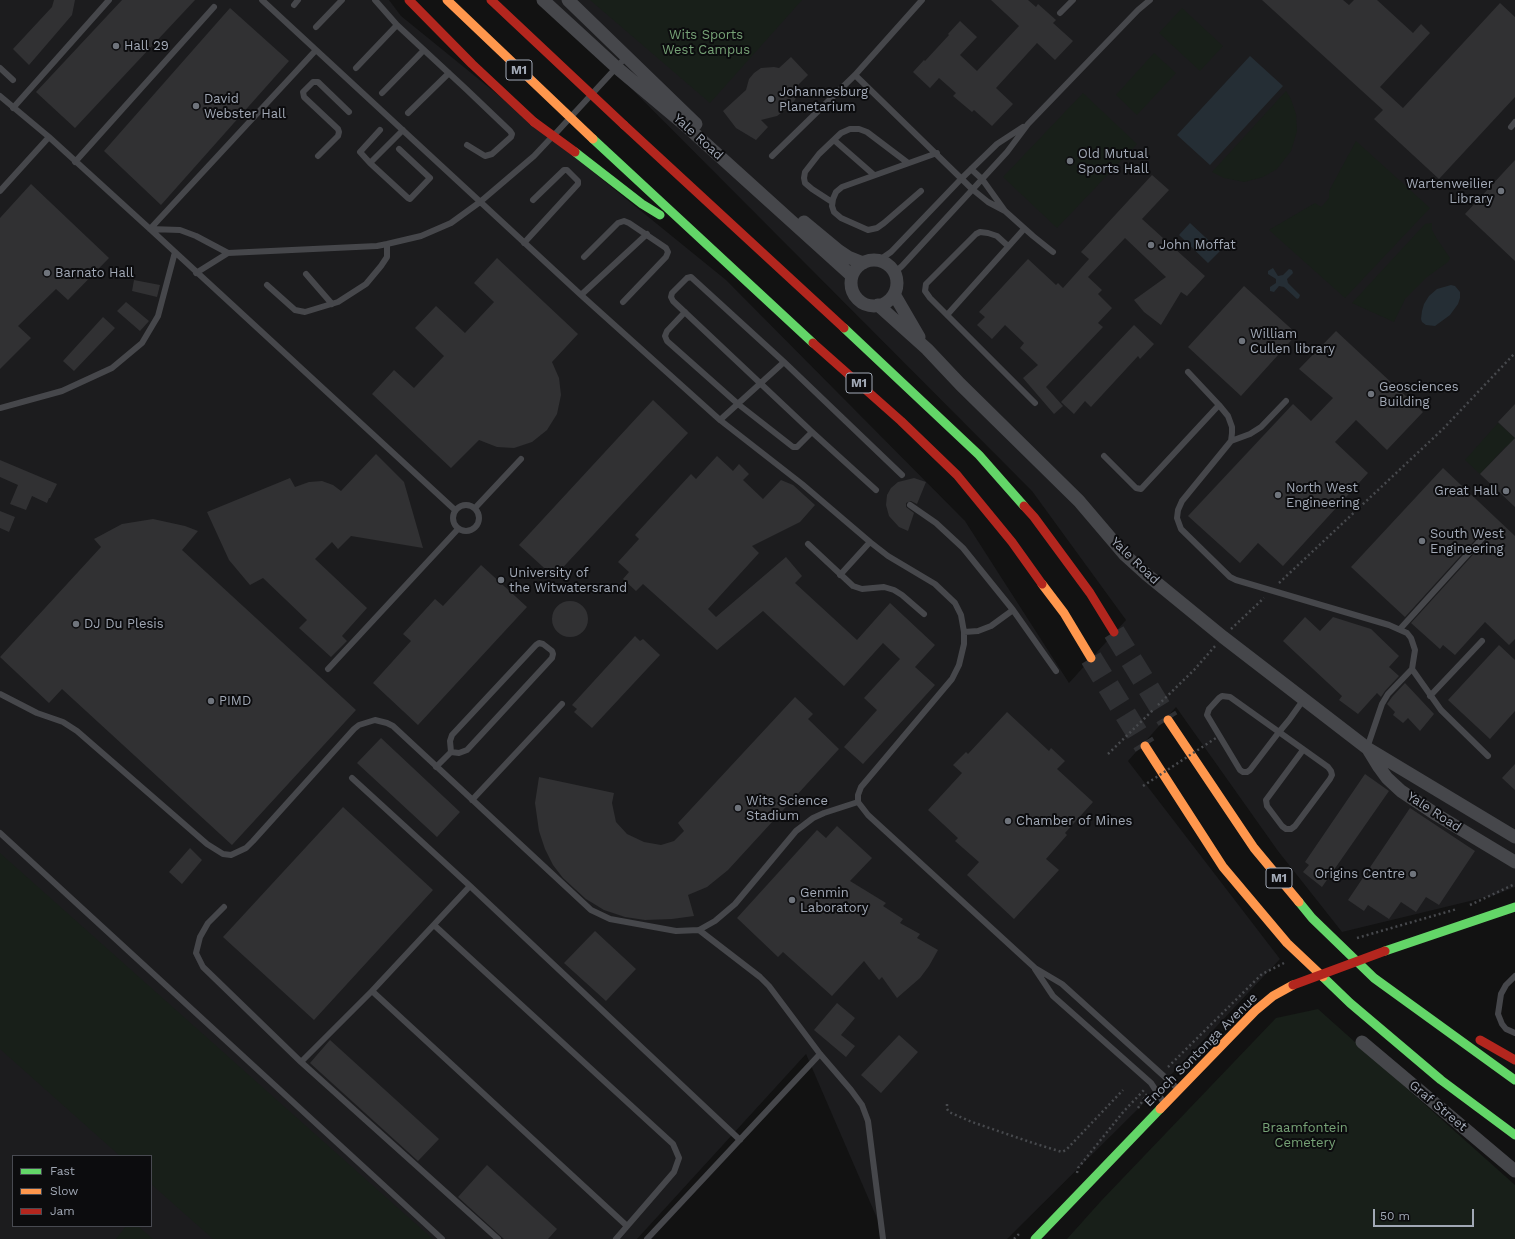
<!DOCTYPE html>
<style>
body{margin:0}
#map{position:relative;width:1515px;height:1239px;overflow:hidden;background:#121212;font-family:"Work Sans",sans-serif}
canvas{display:block}
.legend{position:absolute;left:12px;top:1155px;width:140px;height:72px;box-sizing:border-box;background:#0c0c0e;border:1px solid #484a51;margin:0;padding:5px 7px;list-style:none;font-size:12px;color:#a1a8b5}
.legend li{display:flex;align-items:center;gap:8px;height:20px}
.legend b{width:20px;border:1px solid #484a51}
.scale{position:absolute;left:1373px;top:1209px;width:101px;height:18px;box-sizing:border-box;border:2px solid #a1a8b5;border-top:0;padding-left:5px;font-size:12px;line-height:14px;white-space:nowrap;color:#a1a8b5;-webkit-text-stroke:3px #0c0c0e;paint-order:stroke}
</style>
<div id="map">
<canvas width="1515" height="1239"></canvas>
<ul class="legend">
<li><b style="height:5px;background:#63d668"></b>Fast</li>
<li><b style="height:5px;background:#ff974d"></b>Slow</li>
<li><b style="height:5px;background:#b3261e"></b>Jam</li>
</ul>
<div class="scale">50 m</div>
</div>
<script>
const context = document.querySelector('canvas').getContext('2d');
context.lineJoin = 'round';
function fillPath(path, color) {
  context.fillStyle = color;
  context.fill(path, 'evenodd');
}
function poly(rows) {
  const path = new Path2D();
  for (const r of rows) {
    if (r.length === 3) {
      path.moveTo(r[0] + r[2], r[1]);
      path.arc(r[0], r[1], r[2], 0, 2 * Math.PI);
      continue;
    }
    path.moveTo(r[0], r[1]);
    for (let i = 2; i < r.length; i += 2) path.lineTo(r[i], r[i + 1]);
  }
  return path;
}
function strokePath(path, color, width, dash) {
  context.strokeStyle = color;
  context.lineWidth = width;
  context.lineCap = dash ? 'butt' : 'round';
  context.setLineDash(dash || []);
  context.stroke(path);
}
function write(font, color, halo, rows, align = 'center') {
  context.font = font + ' "Work Sans",sans-serif';
  context.lineWidth = 4;
  context.setLineDash([]);
  context.textBaseline = 'middle';
  context.strokeStyle = halo;
  context.fillStyle = color;
  for (const [text, x, y, turn = 0] of rows) {
    context.save();
    context.translate(x, y);
    context.rotate((+turn || 0) * Math.PI / 180);
    context.textAlign = isNaN(turn) ? turn : align;
    if (halo) context.strokeText(text, 0, 0);
    context.fillText(text, 0, 0);
    context.restore();
  }
}
const built = poly([
 [0,0,389,0,401,16,726,280,965,521,1069,683,1126,620,1032,491,543,0,1515,0,1515,887,1495,895,1342,932,1278,851,1176,707,1128,761,1280,959,1152,1095,1007,1239,886,1239,806,1054,637,1239,0,1239],
 [13,1156,151,1156,151,1226,13,1226]
]);
const green = poly([
 [590,0,802,0,710,103],
 [1182,8,1223,46,1200,71,1159,33],
 [1154,53,1176,73,1137,115,1116,95],
 [1286,91,1291,99,1296,114,1297,131,1291,151,1277,169,1263,177,1244,182,1224,178,1212,172],
 [1083,93,1137,144,1057,228,1003,177],
 [1356,141,1430,208,1345,298,1269,230,1315,203,1321,207,1324,204,1329,198,1329,191],
 [1432,223,1432,230,1437,239,1450,258,1448,262,1427,277,1405,299,1394,322,1352,303,1425,224],
 [1498,423,1515,438,1511,451,1506,446,1480,474,1465,460],
 [0,853,389,1200,433,1239,213,1239,151,1184,151,1156,120,1156,0,1049],
 [1318,1009,1515,1185,1515,1239,1067,1239,1101,1201,1276,1018],
 [126,1226,138,1226,153,1239,116,1239]
]);
const water = poly([
 [1250,56,1283,86,1210,165,1177,135],
 [1190,223,1220,251,1208,263,1179,235],
 [1273,268,1278,276,1283,275,1289,269,1292,270,1293,273,1287,279,1288,283,1300,295,1299,298,1297,299,1284,287,1279,286,1274,292,1270,291,1270,287,1276,283,1276,279,1268,274,1268,271],
 [1451,285,1455,286,1460,292,1460,298,1458,304,1450,315,1435,326,1426,325,1422,322,1421,319,1422,311,1424,304,1429,296,1437,289]
]);
const building = poly([
 [54,0,75,0,72,15,29,65,13,49,52,7],
 [122,0,195,0,75,128,36,92],
 [991,0,1028,0,1036,7,1038,4,1056,20,1053,23,1073,41,1055,60,1037,43,996,88,1013,104,992,126,974,110,972,112,953,96,956,93,939,78,930,88,913,72,924,60,925,61,949,35,948,34,960,21,977,37,960,55,977,71,1019,26],
 [1262,0,1343,0,1349,5,1354,0,1377,0,1413,33,1421,24,1430,33,1380,87,1403,108,1500,3,1515,17,1515,97,1439,179,1374,119,1383,110],
 [230,8,289,61,161,205,104,151],
 [791,57,808,75,796,87,797,93,795,100,790,106,777,116,761,120,768,127,756,140,736,128,723,111,746,90,749,79,754,73,761,68,774,67,779,68],
 [1515,160,1515,261,1465,214],
 [1152,175,1169,190,1142,219,1205,276,1187,296,1181,292,1161,325,1144,312,1134,300,1166,277,1125,238,1088,277,1102,290,1098,294,1112,308,1098,323,1103,327,1046,387,1063,406,1054,414,1023,378,1038,365,1020,348,1024,343,1005,325,992,339,977,325,985,317,979,312,1028,259,1056,285,1058,283,1063,288,1089,259,1081,252],
 [31,184,109,258,68,300,56,289,18,326,31,338,0,369,0,218],
 [497,258,578,334,552,362,559,378,561,395,557,414,547,430,532,442,514,448,497,447,479,440,451,468,372,394,394,370,414,388,444,356,415,328,436,306,465,333,494,302,474,283],
 [134,280,160,285,157,297,132,291],
 [1244,286,1297,334,1241,396,1188,347],
 [126,302,149,321,140,331,117,311],
 [103,317,115,328,74,371,63,361],
 [1134,325,1154,344,1140,359,1138,356,1091,407,1085,401,1074,414,1061,402],
 [1336,331,1423,412,1387,450,1356,420,1335,442,1368,473,1283,566,1258,543,1240,563,1188,516,1293,404,1311,421,1333,398,1299,369],
 [653,400,688,433,554,577,519,545],
 [1515,404,1515,507,1480,474,1515,438,1498,422],
 [376,454,404,482,423,548,351,536,338,549,332,542,315,559,367,608,342,636,347,641,331,657,299,628,307,620,263,578,250,585,229,560,207,512,290,478,295,487,309,482,322,481,333,485,341,491],
 [717,456,733,471,739,464,749,474,743,480,763,499,781,480,793,485,815,505,800,522,752,546,759,553,708,609,716,617,786,557,802,576,795,583,857,640,890,603,935,645,915,667,935,685,863,764,844,747,877,710,864,698,900,659,883,643,844,686,763,611,717,650,643,584,636,591,623,579,629,572,618,562,639,539,635,535,691,474,696,479],
 [0,460,57,484,50,498,49,498,47,503,32,496,26,510,10,504,18,485,0,477],
 [1443,468,1515,536,1515,639,1509,645,1485,622,1455,655,1443,645,1440,649,1411,623,1490,536,1491,532,1488,529,1484,530,1405,617,1351,567],
 [914,478,926,482,917,504,911,501,906,503,906,507,914,513,908,531,899,527,889,516,886,505,887,495,891,488,898,482],
 [0,511,15,517,9,532,0,528],
 [153,519,185,526,198,531,182,550,356,710,232,845,62,689,49,703,0,657,101,547,94,539,122,524],
 [481,565,527,607,418,725,373,683,411,641,403,634,435,599,443,606],
 [570,619,18],
 [1305,617,1320,631,1333,617,1371,629,1399,656,1389,667,1399,676,1385,691,1381,697,1377,693,1358,714,1339,700,1342,696,1283,641],
 [635,636,640,641,643,639,660,655,592,728,574,712,577,709,572,705],
 [1499,645,1515,660,1515,711,1490,739,1448,700],
 [1405,683,1434,714,1420,731,1408,718,1403,723,1393,715,1395,712,1387,704,1392,697],
 [795,697,813,714,808,719,839,749,728,870,707,887,688,895,694,916,672,919,645,920,625,917,604,910,586,899,563,878,553,865,545,849,539,831,535,803,539,777,614,793,612,803,616,822,627,834,644,842,661,845,674,841,684,831,678,823],
 [1007,712,1049,751,1051,748,1065,761,1057,769,1093,802,1065,833,1067,835,1046,859,1059,870,1014,919,967,875,979,862,955,841,958,838,928,810,962,773,953,765,966,752,968,754],
 [381,738,460,812,437,837,357,763],
 [1515,764,1515,790,1502,778],
 [1365,774,1389,791,1322,887,1303,872,1309,865,1305,862],
 [343,807,433,890,314,1020,223,937],
 [1410,808,1475,851,1439,905,1426,897,1416,912,1401,902,1389,919,1368,905,1364,911,1348,900],
 [837,826,872,858,850,881,886,903,883,906,903,919,900,923,920,934,917,938,938,950,929,966,920,978,897,998,882,977,879,980,864,961,832,996,783,952,778,957,737,918,817,830,826,838],
 [190,848,202,860,182,884,169,872],
 [595,931,636,969,606,1001,564,963],
 [837,1003,855,1018,841,1035,855,1046,846,1057,814,1030],
 [899,1035,918,1052,881,1093,861,1075],
 [330,1040,439,1139,418,1161,310,1063],
 [487,1165,557,1229,548,1239,504,1239,458,1197]
]);
const highwayTunnel = poly([
 [1114,632,1168,720],
 [1091,658,1145,746]
]);
const path = poly([
 [1279,583,1443,429,1515,353],
 [1231,629,1264,598],
 [1158,705,1194,670,1216,645],
 [1108,754,1153,710],
 [1470,905,1515,884],
 [1357,938,1457,909],
 [1168,1067,1262,974,1284,963],
 [947,1104,947,1109,949,1112,972,1122,1033,1143,1062,1152,1066,1150,1123,1090],
 [1138,1108,1147,1094],
 [1077,1173,1078,1168,1124,1111,1144,1090],
 [1014,1239,1021,1232]
]);
const lane = poly([
 [262,0,581,295,720,420,802,484,870,542,888,556,935,584,955,603,961,615,964,632,964,644,959,665,952,679,861,787,858,795,858,802,868,815,1035,968,1062,984,1177,1088],
 [375,0,397,25,466,89,510,131,512,134,511,137,492,154,485,156,467,145],
 [294,5,298,0],
 [1060,13,1073,0],
 [316,27,342,0],
 [0,68,13,80],
 [356,68,397,25],
 [855,75,972,189,988,202,1005,211],
 [382,93,424,50],
 [0,96,49,137,150,229,455,510],
 [13,108,109,0],
 [408,113,449,73],
 [1511,127,1515,122],
 [380,130,360,152,370,163,408,198,410,199,430,178,399,149],
 [556,133,627,56],
 [834,140,874,175],
 [318,156,338,136,339,132,338,129,304,97,303,92,313,82,318,82,349,112],
 [772,156,855,75,922,0],
 [75,162,214,7],
 [370,163,403,130],
 [971,169,982,179,1005,211,1033,236,1053,252],
 [0,191,49,137],
 [921,191,884,223,877,228,868,230,841,218,834,212,832,206,833,199,836,192,842,187,937,153],
 [832,202,812,189,805,183,804,178,805,172,819,154,841,133,850,129,859,129,867,132,908,163],
 [150,229,180,230,196,236,228,253,377,246,387,244,421,236,451,223,480,202,534,156,550,139],
 [150,229,316,50],
 [524,243,578,184,578,181,567,170,564,170,533,200],
 [1008,246,997,236,988,233,980,232,976,234,926,284,925,291,930,298,1035,403],
 [584,257,618,223,624,221,629,223,666,248,668,252,666,257,623,302],
 [878,261,891,252,961,179,997,144,1023,127],
 [196,273,228,253],
 [894,273,902,266,1007,152,1028,124,1138,10,1150,0],
 [306,274,332,304],
 [267,285,295,310,305,312,338,302,366,284,381,266,387,257,387,244],
 [581,295,647,234],
 [685,312,667,331,665,336,667,341,738,404,793,447,797,447,812,432],
 [947,315,1024,229],
 [1188,372,1219,405,1228,416,1232,427,1232,433,1231,441,1182,501,1178,510,1177,518,1181,529,1230,577,1236,580,1389,625,1407,633,1411,638,1415,650,1412,669,1388,694,1382,704,1367,748],
 [0,408,62,391,112,368,142,343,158,316,175,252],
 [720,420,784,362],
 [1231,441,1250,434,1261,427,1286,401],
 [1104,456,1136,488,1141,489,1219,405],
 [876,490,812,432,673,301,671,297,672,293,687,278,691,277,784,362,902,475],
 [466,518,13],
 [910,505,936,523,963,548,1013,610,1056,671],
 [475,508,521,459],
 [808,544,853,586,862,589,884,587,894,590,902,595,924,614],
 [840,575,870,542],
 [1400,629,1487,533],
 [964,632,978,631,991,626,1013,610],
 [328,669,458,529],
 [1412,669,1441,710,1488,756],
 [0,694,37,713,63,722,77,731,207,844,223,854,231,855,246,848,253,841,354,729,359,725,375,720,387,723,393,726,591,910,610,919,676,931,699,930,715,921,735,904,796,831,813,818,824,813,858,802],
 [1430,696,1482,641],
 [1303,750,1266,800,1267,806,1282,826,1286,829,1291,829,1295,826,1330,779,1332,775,1331,771,1328,767,1230,697,1222,696,1219,698,1209,709,1207,715,1240,770,1243,772,1247,772,1250,770,1279,732,1289,720,1304,699],
 [436,767,451,752,450,741,452,735,536,645,539,643,543,644,552,651,553,654,552,658,467,750,459,753,451,752],
 [352,778,470,886,740,1140],
 [472,800,562,704],
 [0,833,442,1239],
 [224,907,208,923,200,937,196,953,203,967,301,1062,498,1239],
 [434,925,673,1144,679,1158,674,1172,616,1239],
 [699,930,760,977,769,986,820,1054,851,1090,862,1105,868,1121,883,1239],
 [1035,969,1053,996,1151,1083,1164,1103],
 [1515,976,1506,985,1501,994,1498,1014,1502,1024,1506,1029,1515,1033],
 [372,991,627,1226],
 [301,1062,372,991,470,886],
 [647,1239,820,1054]
]);
const street = poly([
 [543,0,616,67,685,125,852,276],
 [568,0,696,124],
 [804,222,839,251,848,257,863,263],
 [874,283,23],
 [894,294,919,337],
 [878,305,927,349,960,384,1079,501,1125,555,1146,574,1223,637,1367,748,1515,837],
 [1368,749,1379,767,1387,778,1401,791,1437,815,1515,862],
 [1362,1042,1515,1171]
]);
const fast = poly([
 [593,139,813,343],
 [575,152,642,204,660,215],
 [844,328,979,455,1024,506],
 [1299,902,1312,918,1374,978,1515,1080],
 [1385,951,1515,907],
 [1323,977,1350,1003,1441,1080,1515,1135],
 [1035,1239,1160,1109]
]);
const slow = poly([
 [1042,584,1064,613,1091,658],
 [1168,720,1254,848,1299,902],
 [1145,746,1223,867,1287,943,1323,977],
 [1160,1109,1255,1011,1273,996,1293,985]
]);
const jam = poly([
 [409,0,472,64,534,122],
 [624,125,844,328],
 [813,343,901,421,957,475,1012,542,1042,584],
 [1024,506,1034,517,1090,593,1114,632],
 [1480,1040,1515,1060]
]);
const pathBridge = poly([
 [1143,786,1219,736]
]);
const slowBridge = poly([
 [447,0,593,139]
]);
const jamBridge = poly([
 [491,0,624,125],
 [534,122,575,152],
 [1293,985,1385,951]
]);
const markers = [
 [116,46,4,"#6f747c"],
 [771,99,4,"#6f747c"],
 [196,106,4,"#6f747c"],
 [1070,161,4,"#6f747c"],
 [1501,191,4,"#6f747c"],
 [1151,245,4,"#6f747c"],
 [47,273,4,"#6f747c"],
 [1242,341,4,"#6f747c"],
 [1371,394,4,"#6f747c"],
 [1506,491,4,"#6f747c"],
 [1278,495,4,"#6f747c"],
 [1422,541,4,"#6f747c"],
 [501,580,4,"#6f747c"],
 [76,624,4,"#6f747c"],
 [211,701,4,"#6f747c"],
 [738,808,4,"#6f747c"],
 [1008,821,4,"#6f747c"],
 [1413,874,4,"#6f747c"],
 [792,900,4,"#6f747c"]
];
const shields = [
 [519,70,26],
 [859,383,26],
 [1279,878,26]
];
const shieldNames = [
 ["M1",519,70],
 ["M1",859,383],
 ["M1",1279,878]
];
const parkNames = [
 ["Wits Sports",706,35],
 ["West Campus",706,50],
 ["Braamfontein",1305,1128],
 ["Cemetery",1305,1143]
];
const poiNames = [
 ["Hall 29",124,46],
 ["Johannesburg",779,92],
 ["Planetarium",779,107],
 ["David",204,99],
 ["Webster Hall",204,114],
 ["Old Mutual",1078,154],
 ["Sports Hall",1078,169],
 ["Wartenweilier",1493,184,"right"],
 ["Library",1493,199,"right"],
 ["John Moffat",1159,245],
 ["Barnato Hall",55,273],
 ["William",1250,334],
 ["Cullen library",1250,349],
 ["Geosciences",1379,387],
 ["Building",1379,402],
 ["North West",1286,488],
 ["Engineering",1286,503],
 ["Great Hall",1498,491,"right"],
 ["South West",1430,534],
 ["Engineering",1430,549],
 ["University of",509,573],
 ["the Witwatersrand",509,588],
 ["DJ Du Plesis",84,624],
 ["PIMD",219,701],
 ["Wits Science",746,801],
 ["Stadium",746,816],
 ["Chamber of Mines",1016,821],
 ["Origins Centre",1405,874,"right"],
 ["Genmin",800,893],
 ["Laboratory",800,908]
];
const streetNames = [
 ["Yale Road",698,137,42],
 ["Yale Road",1135,561,44],
 ["Yale Road",1434,812,33],
 ["Enoch Sontonga Avenue",1201,1050,-45],
 ["Graf Street",1438,1106,40]
];
fillPath(built, '#1c1c1e');
fillPath(green, '#181f19');
fillPath(water, '#252e35');
fillPath(building, '#313133');
strokePath(highwayTunnel, '#2f3033', 22, [22, 11]);
strokePath(path, '#47494d', 2.5, [2, 3]);
strokePath(lane, '#46474b', 6);
strokePath(street, '#46474b', 13);
strokePath(fast, '#63d668', 9);
strokePath(slow, '#ff974d', 9);
strokePath(jam, '#b3261e', 9);
strokePath(pathBridge, '#47494d', 2.5, [2, 3]);
strokePath(slowBridge, '#ff974d', 9);
strokePath(jamBridge, '#b3261e', 9);
for (const [x, y, r, color] of markers) {
  const dot = new Path2D();
  dot.arc(x, y, r, 0, 2 * Math.PI);
  context.fillStyle = color;
  context.fill(dot);
  strokePath(dot, '#0c0c0e', 1.5);
}
for (const [x, y, w] of shields) {
  const box = new Path2D();
  box.roundRect(x - w / 2, y - 10, w, 20, 3);
  context.fillStyle = '#0c0c0e';
  context.fill(box);
  strokePath(box, '#a1a8b5', 1);
}
write('bold 12px', '#a1a8b5', null, shieldNames);
write('13px', '#76a276', '#0c0c0e', parkNames);
write('13px', '#a1a8b5', '#0c0c0e', poiNames, 'left');
write('13px', '#a1a8b5', '#0c0c0e', streetNames);
</script>
